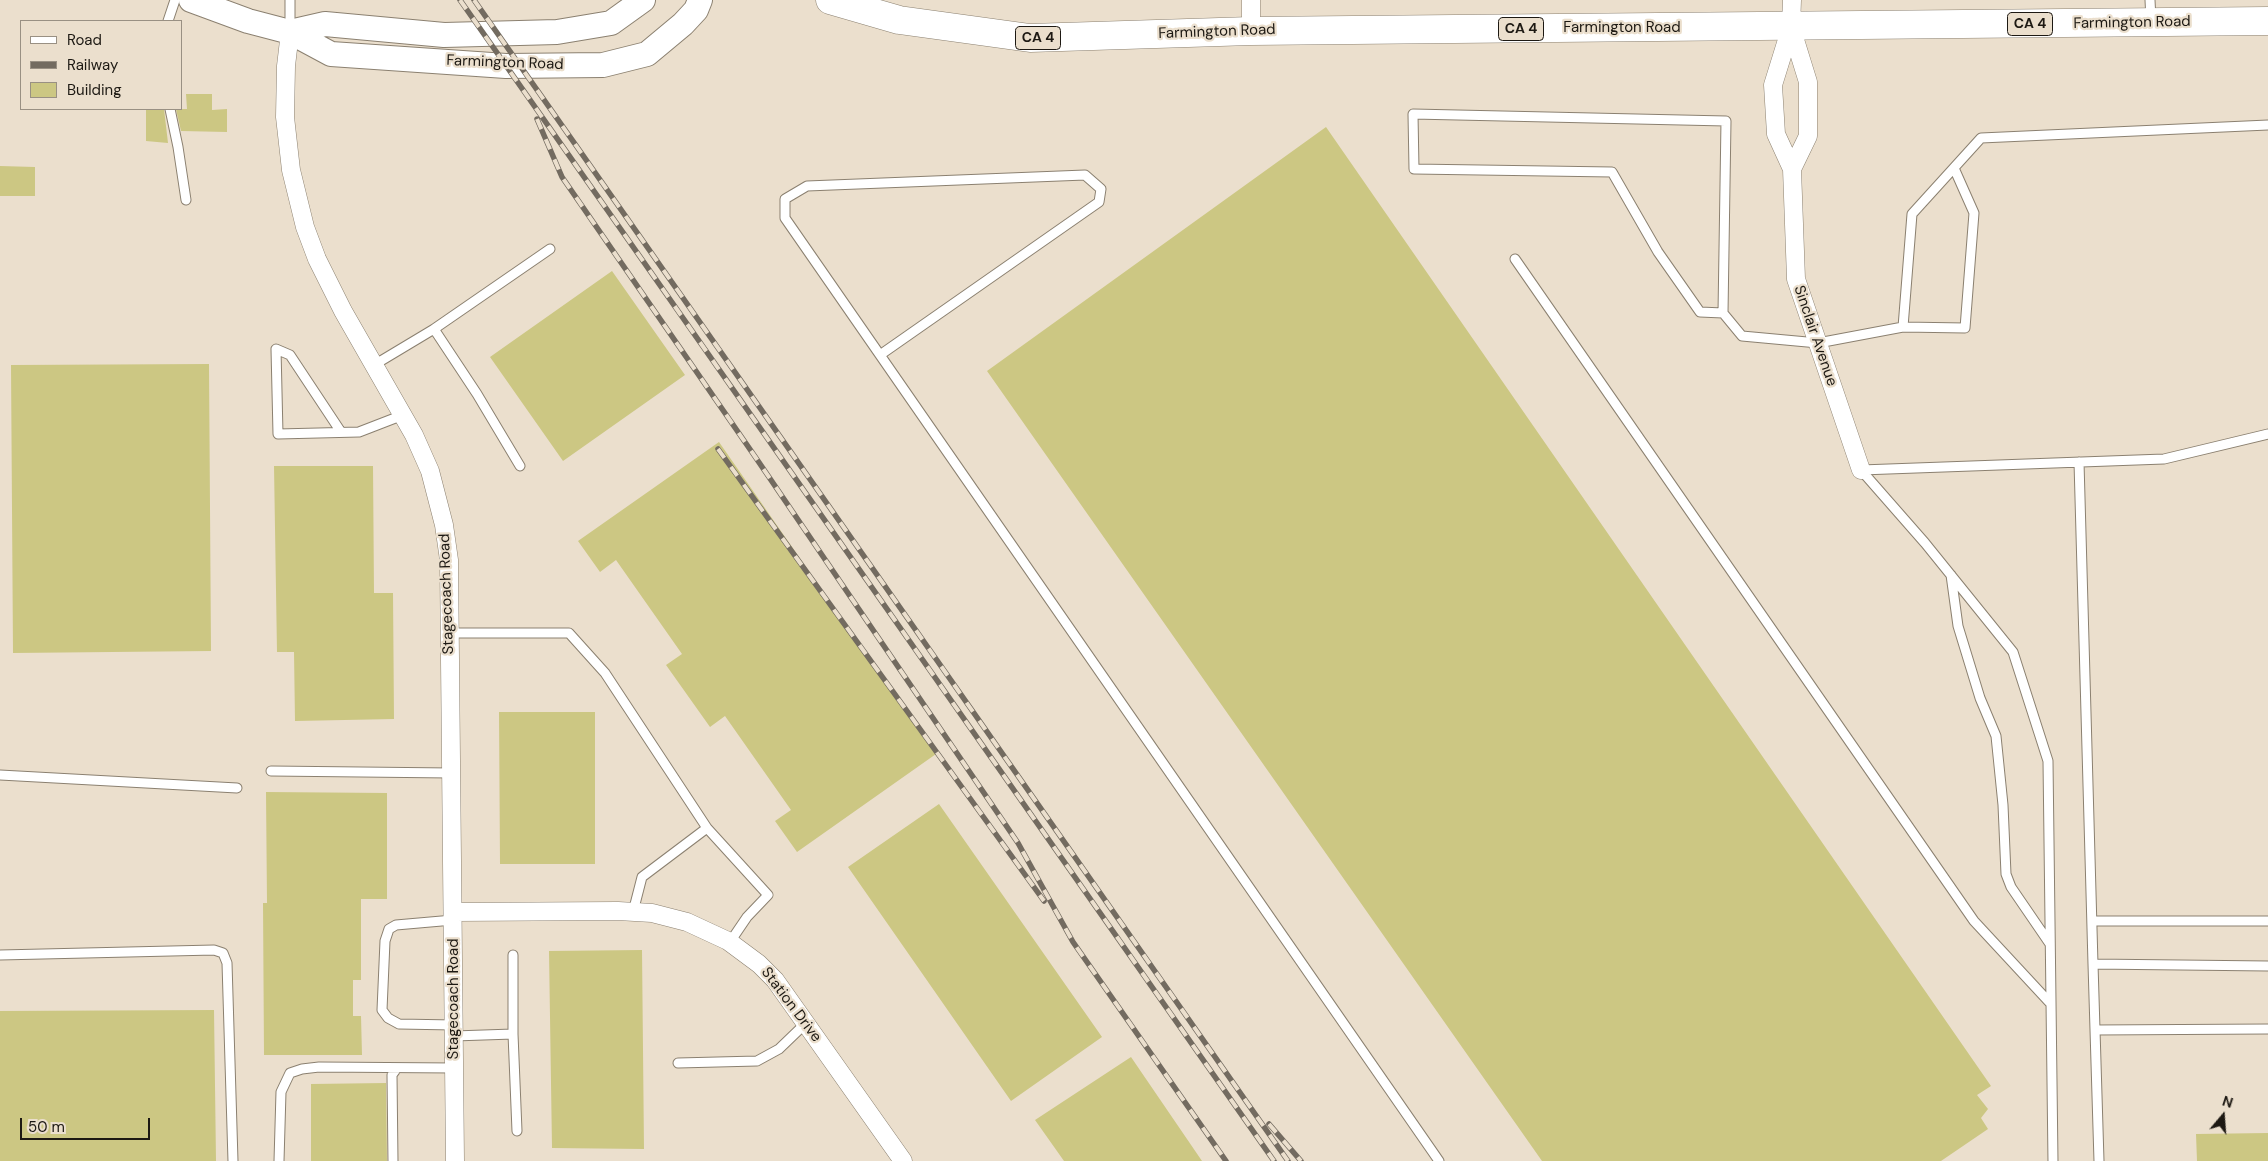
<!DOCTYPE html>
<style>
body{margin:0}
#map{position:relative;width:2268px;height:1161px;overflow:hidden;background:#ebdfcd;font-family:"DM Sans",sans-serif}
canvas{display:block}
.legend{position:absolute;left:20px;top:20px;width:162px;height:90px;box-sizing:border-box;background:#ebdfcd;border:1px solid #999083;margin:0;padding:6px 9px;list-style:none;font-size:15px;color:#1d1913}
.legend li{display:flex;align-items:center;gap:10px;height:25px}
.legend b{width:25px;border:1px solid #999083}
.north{position:absolute;left:2198px;top:1091px;width:50px;height:50px;-webkit-text-stroke:4px #ebdfcd;paint-order:stroke;rotate:18deg;font-size:14px;font-weight:700;line-height:20px;text-align:center;color:#1d1913}
.north::after{content:'';display:block;margin:auto;width:18px;height:22px;background:#1d1913;clip-path:polygon(50% 0,100% 100%,50% 72%,0 100%)}
.scale{position:absolute;left:20px;top:1118px;width:130px;height:22px;box-sizing:border-box;border:2px solid #1d1913;border-top:0;padding-left:6px;font-size:15px;line-height:18px;white-space:nowrap;color:#1d1913;-webkit-text-stroke:4px #ebdfcd;paint-order:stroke}
</style>
<div id="map">
<canvas width="2268" height="1161"></canvas>
<ul class="legend">
<li><b style="height:6px;background:#fff"></b>Road</li>
<li><b style="height:6px;background:#736b60"></b>Railway</li>
<li><b style="height:14px;background:#ccc783"></b>Building</li>
</ul>
<div class="north">N</div>
<div class="scale">50 m</div>
</div>
<script>
const context = document.querySelector('canvas').getContext('2d');
context.lineJoin = 'round';
function fillPath(path, color) {
  context.fillStyle = color;
  context.fill(path, 'evenodd');
}
function poly(rows) {
  const path = new Path2D();
  for (const r of rows) {
    path.moveTo(r[0], r[1]);
    for (let i = 2; i < r.length; i += 2) path.lineTo(r[i], r[i + 1]);
  }
  return path;
}
function strokePath(path, color, width, dash) {
  context.strokeStyle = color;
  context.lineWidth = width;
  context.lineCap = dash ? 'butt' : 'round';
  context.setLineDash(dash || []);
  context.stroke(path);
}
function write(font, color, halo, rows, align = 'center') {
  context.font = font + ' "DM Sans",sans-serif';
  context.lineWidth = 4.5;
  context.setLineDash([]);
  context.textBaseline = 'middle';
  context.strokeStyle = halo;
  context.fillStyle = color;
  for (const [text, x, y, turn = 0] of rows) {
    context.save();
    context.translate(x, y);
    context.rotate((+turn || 0) * Math.PI / 180);
    context.textAlign = isNaN(turn) ? turn : align;
    if (halo) context.strokeText(text, 0, 0);
    context.fillText(text, 0, 0);
    context.restore();
  }
}
const building = poly([
 [186,94,212,94,212,110,227,109,227,132,181,131,176,109,187,109],
 [146,109,164,109,168,143,146,141],
 [1326,127,1991,1086,1977,1095,1988,1109,1981,1118,1988,1129,1941,1161,1542,1161,987,371],
 [0,166,35,167,35,196,0,196],
 [612,271,685,375,563,461,490,357],
 [209,364,211,651,13,653,11,365],
 [719,442,936,754,797,852,775,821,791,810,725,716,710,727,666,665,682,654,616,560,600,572,578,541],
 [274,466,373,466,374,593,393,593,394,719,295,721,294,652,277,652],
 [499,712,595,712,595,864,500,864],
 [266,792,387,793,387,899,361,899,361,980,353,980,353,1016,361,1016,362,1055,264,1055,263,903,267,903],
 [939,804,1102,1037,1011,1101,848,867],
 [642,950,644,1149,552,1148,549,951],
 [214,1010,216,1161,0,1161,0,1011],
 [1131,1057,1202,1161,1064,1161,1035,1120],
 [386,1083,387,1161,311,1161,311,1084],
 [2268,1133,2268,1161,2197,1161,2196,1134]
]);
const service = poly([
 [2150,0,2151,20],
 [168,21,175,0],
 [290,32,290,0],
 [170,109,178,147,186,200],
 [1515,259,1974,921,2051,1004],
 [1723,313,1700,312,1658,252,1612,172,1414,169,1413,114,1726,121,1723,313,1742,336,1818,343,1903,327,1912,214,1981,138,2268,125],
 [1903,327,1965,328,1974,213,1954,168],
 [434,329,550,249],
 [880,355,1099,202,1101,189,1085,175,807,186,785,199,785,218,880,355,1439,1161],
 [374,365,434,329,477,394,520,466],
 [341,432,290,355,276,349,278,434,359,432,403,415],
 [2079,462,2093,964,2268,966],
 [1861,470,1925,543,2013,652,2048,761,2053,1161],
 [1861,470,2164,459,2268,434],
 [1951,575,1958,626,1980,698,1996,736,2003,805,2006,874,2011,887,2050,944],
 [450,633,569,633,605,673,707,828,642,877,633,912],
 [271,771,451,773],
 [0,775,237,788],
 [707,828,768,895,747,917,730,942],
 [453,920,396,925,389,929,385,941,382,1010,388,1018,399,1024,454,1025],
 [2093,921,2268,921],
 [0,955,214,950,223,953,227,963,233,1161],
 [2093,964,2099,1161],
 [2095,1030,2268,1029],
 [513,1034,513,955],
 [454,1036,513,1034,517,1131],
 [678,1063,757,1061,779,1049,806,1023],
 [279,1161,281,1092,290,1073,302,1069,319,1067,454,1068],
 [393,1161,392,1075,397,1068]
]);
const minor = poly([
 [1792,0,1791,27,1773,85,1776,134,1792,169,1796,279,1861,470],
 [1791,27,1808,82,1808,136,1792,169],
 [1251,31,1251,0],
 [290,32,286,66,285,117,291,170,305,227,317,259,343,311,414,435,430,471,444,525,449,560,455,1161],
 [453,912,618,911,652,913,687,922,728,941,759,964,775,980,903,1161]
]);
const secondary = poly([
 [191,0,248,21,290,32,331,54,506,66,603,65,647,54,683,24,696,10,700,0],
 [290,32,325,24,444,35,557,32,611,23,643,0]
]);
const primary = poly([
 [830,0,899,20,1030,38,1251,31,2268,21]
]);
const rail = poly([
 [460,0,1274,1161],
 [474,0,1288,1161],
 [537,119,562,177,756,458,1018,843,1073,942,1226,1161],
 [718,449,1044,901],
 [1269,1124,1301,1161]
]);
const shields = [
 [2030,24,45],
 [1521,29,45],
 [1038,38,45]
];
const shieldNames = [
 ["CA 4",2030,24],
 ["CA 4",1521,29],
 ["CA 4",1038,38]
];
const streetNames = [
 ["Farmington Road",2132,23,-1],
 ["Farmington Road",1622,28],
 ["Farmington Road",1217,32,-2],
 ["Farmington Road",505,63,2],
 ["Sinclair Avenue",1815,336,71],
 ["Stagecoach Road",447,594,-92],
 ["Stagecoach Road",454,999,-90],
 ["Station Drive",791,1005,53]
];
fillPath(building, '#ccc783');
strokePath(service, '#8b8070', 11);
strokePath(minor, '#8b8070', 19);
strokePath(secondary, '#8b8070', 26);
strokePath(primary, '#8b8070', 29);
strokePath(service, '#fff', 9);
strokePath(minor, '#fff', 18);
strokePath(secondary, '#fff', 24);
strokePath(primary, '#fff', 28);
strokePath(rail, '#736b60', 5.5);
strokePath(rail, '#ebdfcd', 4, [11]);
for (const [x, y, w] of shields) {
  const box = new Path2D();
  box.roundRect(x - w / 2, y - 11.5, w, 23, 4);
  context.fillStyle = '#ebdfcd';
  context.fill(box);
  strokePath(box, '#1d1913', 1);
}
write('bold 14px', '#1d1913', null, shieldNames);
write('15px', '#1d1913', '#ebdfcd', streetNames);
</script>
